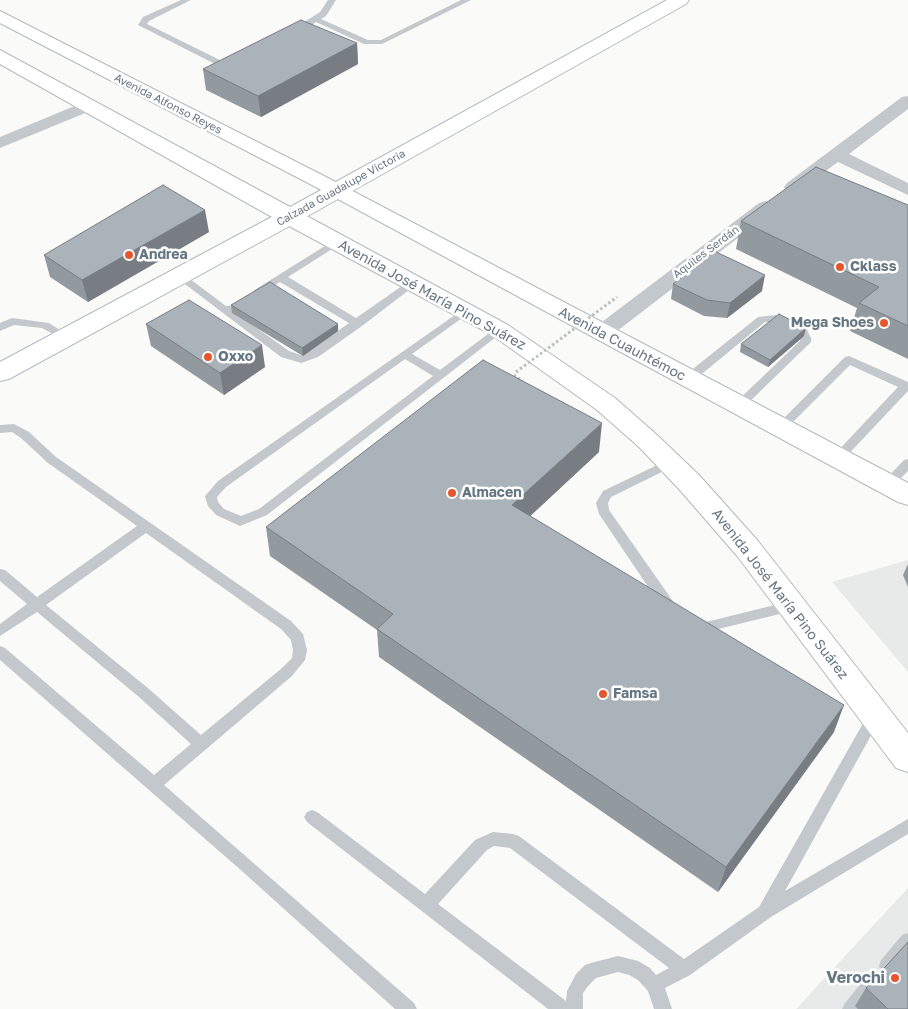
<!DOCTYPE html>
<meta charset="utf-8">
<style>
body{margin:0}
canvas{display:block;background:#fafaf8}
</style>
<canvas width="908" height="1009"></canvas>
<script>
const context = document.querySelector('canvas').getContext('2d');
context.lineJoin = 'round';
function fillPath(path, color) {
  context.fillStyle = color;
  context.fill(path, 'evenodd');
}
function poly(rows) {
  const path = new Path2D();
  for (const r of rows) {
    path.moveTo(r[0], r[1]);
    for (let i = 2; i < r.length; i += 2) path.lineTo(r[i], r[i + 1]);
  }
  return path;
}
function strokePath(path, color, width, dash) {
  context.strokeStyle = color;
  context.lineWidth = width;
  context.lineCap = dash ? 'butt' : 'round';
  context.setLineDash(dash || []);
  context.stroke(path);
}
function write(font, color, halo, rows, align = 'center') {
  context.font = font + ' "Golos Text",sans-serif';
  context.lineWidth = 5;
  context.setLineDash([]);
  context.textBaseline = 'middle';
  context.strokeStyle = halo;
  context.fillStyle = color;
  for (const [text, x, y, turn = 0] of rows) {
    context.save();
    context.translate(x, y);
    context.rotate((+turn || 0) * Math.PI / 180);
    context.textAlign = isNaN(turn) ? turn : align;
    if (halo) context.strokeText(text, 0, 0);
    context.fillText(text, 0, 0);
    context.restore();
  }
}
const built = poly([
 [908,560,908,672,832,582],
 [908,888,908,1009,796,1009]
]);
const path = poly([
 [510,378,513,375,523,381]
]);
const lane = poly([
 [181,0,191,0,149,21,147,24,222,61,236,62,236,66,217,65,138,25,143,17,181,0],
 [328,0,336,0,326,16,321,19,368,40,381,40,461,0,471,0,382,44,364,44,316,22,298,34,292,34,292,30,320,12,328,0],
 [336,239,340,240,340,244,288,277,356,318,409,281,413,280,418,283,362,326,318,357,301,363,281,357,173,275,174,273,182,273,226,306,236,305,237,307,233,311,289,351,301,355,310,351,349,323,280,282,262,293,258,294,253,291,336,239],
 [465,308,470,311,469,313,412,354,440,370,496,328,500,327,505,330,267,515,240,526,216,515,208,506,205,496,218,481,465,308],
 [405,359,433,376,259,509,241,516,224,509,218,502,217,497,226,487,405,359],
 [776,315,807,330,811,338,811,342,742,409,734,409,732,406,800,341,799,334,774,322,765,322,692,382,684,382,682,379,684,376,758,317,776,315],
 [12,318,49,323,71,337,66,341,42,328,14,325,0,331,0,323,12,318],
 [849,356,908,382,908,391,842,461,838,462,834,461,832,458,834,455,898,387,850,365,784,431,780,432,774,428,845,357,849,356],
 [14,424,29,432,56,457,291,621,303,634,307,650,305,660,292,676,164,785,414,1003,417,1009,395,1009,243,872,0,660,0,646,5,648,154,775,191,744,139,697,37,612,0,636,0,624,27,604,0,581,0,569,5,570,37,597,137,526,48,463,21,438,12,432,0,433,0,425,14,424],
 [146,533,281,629,291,640,293,650,292,658,282,668,201,735,149,689,46,605,146,533],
 [670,459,676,463,674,466,611,497,608,503,609,510,675,604,677,608,675,612,670,613,665,612,599,514,596,503,603,491,670,459],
 [908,459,908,471,892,487,884,487,882,484,884,481,904,460,908,459],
 [791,601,796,602,798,606,796,610,706,632,691,629,689,625,691,621,696,620,706,622,791,601],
 [875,709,880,711,882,715,880,719,785,891,908,819,908,834,771,917,690,975,665,988,672,1009,654,1009,648,991,638,980,629,975,618,972,596,978,588,986,583,993,583,1009,548,1009,307,822,304,817,307,812,312,810,317,812,425,894,475,840,493,832,513,834,519,836,684,959,759,907,870,711,875,709],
 [494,846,510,848,669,968,656,975,650,968,638,961,618,956,591,963,585,965,576,974,567,991,566,1001,438,904,487,850,494,846],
 [908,933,908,954,893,972,887,974,881,972,879,966,881,960,902,935,908,933],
 [869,979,875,981,877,987,862,1009,842,1009,845,1003,863,981,869,979]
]);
const street = poly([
 [908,96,908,109,849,154,908,183,908,195,838,162,799,191,787,191,784,187,787,183,902,97,908,96],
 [89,100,95,101,97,105,95,109,0,148,0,137,89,100],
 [766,201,773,203,775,207,773,211,608,338,601,340,594,338,591,333,594,328,759,203,766,201]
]);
const secondary = poly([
 [667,0,689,0,686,4,297,222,9,379,0,381,0,362,281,212,667,0]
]);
const highway = poly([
 [0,11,326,177,908,483,908,505,898,502,312,185,0,23,0,11],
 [0,50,508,325,615,398,657,435,699,475,758,541,908,733,908,772,896,768,738,557,679,489,639,447,597,410,492,335,263,212,0,64,0,50]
]);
const pathBridge = poly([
 [516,372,617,297]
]);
const wall = poly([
 [357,43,358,64,261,117,206,90,203,69],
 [908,205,908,359,850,331,857,308,736,249,741,221],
 [209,232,88,302,50,277,44,255],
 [673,284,762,291,727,318,704,316,671,299],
 [231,305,338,324,338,331,303,356,232,313],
 [146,324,265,367,224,395,151,346],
 [804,336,768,367,740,352,741,344],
 [599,452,530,516,834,732,718,892,379,657,377,630,270,556,266,527],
 [908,564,908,587,903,575],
 [866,988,908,1009,858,1009,855,1006]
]);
const shadedWall = poly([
 [357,43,358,64,261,117,258,96],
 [205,210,209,232,88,302,82,280],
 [765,275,762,291,727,318,730,303],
 [338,324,338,331,303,356,302,348],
 [806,328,804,336,768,367,770,360],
 [262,345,265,367,224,395,220,373],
 [602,423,599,452,511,534,512,505],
 [844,705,834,732,718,892,726,867]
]);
const building = poly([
 [301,20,357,43,258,96,203,69,301,20],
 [816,167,908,205,908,326,859,303,879,287,741,221,816,167],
 [163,185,205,210,82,280,44,255,163,185],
 [714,251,765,275,730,303,707,300,673,284,714,251],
 [270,282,338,324,302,348,231,305,270,282],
 [189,300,262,345,220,373,146,324,189,300],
 [779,314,806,328,770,360,741,344,779,314],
 [483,360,602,423,512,505,844,705,726,867,377,629,393,614,266,527,483,360],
 [908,942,908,1009,888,1009,866,988,908,942]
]);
const markers = [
 [129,255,5,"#e4572e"],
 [840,267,5,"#e4572e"],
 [884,323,5,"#e4572e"],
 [208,357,5,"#e4572e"],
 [452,493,5,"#e4572e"],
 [603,694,5,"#e4572e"],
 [895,978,5,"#e4572e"]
];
const farStreetnames = [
 ["Avenida Alfonso Reyes",168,104,27],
 ["Calzada Guadalupe Victoria",341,188,-29],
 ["Aquiles Serdán",706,252,-37]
];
const poiNames = [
 ["Andrea",139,255],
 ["Cklass",850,267],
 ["Mega Shoes",874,323,"right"],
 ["Oxxo",218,357],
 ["Almacen",462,493],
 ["Famsa",613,694]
];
const streetNames = [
 ["Avenida José María Pino Suárez",432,295,29],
 ["Avenida Cuauhtémoc",622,344,28],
 ["Avenida José María Pino Suárez",780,594,52]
];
const nearPoinames = [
 ["Verochi",885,978]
];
fillPath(built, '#e8e9e9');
strokePath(secondary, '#b3babf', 2);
strokePath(highway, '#b4b9bd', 2);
strokePath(path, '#bbbfc2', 3, [2.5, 2.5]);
fillPath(lane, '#c3c8cc');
fillPath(street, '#c3c8cc');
fillPath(secondary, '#fff');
fillPath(highway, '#fff');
strokePath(pathBridge, '#bbbfc2', 3, [2.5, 2.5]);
fillPath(wall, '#929a9f');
fillPath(shadedWall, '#777d82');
fillPath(building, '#aab3b9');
strokePath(building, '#777d82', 1);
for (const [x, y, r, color] of markers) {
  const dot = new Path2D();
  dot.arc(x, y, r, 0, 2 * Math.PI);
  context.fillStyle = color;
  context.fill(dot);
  strokePath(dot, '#fff', 2);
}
write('11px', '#657683', '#fff', farStreetnames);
write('bold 14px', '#657683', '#fff', poiNames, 'left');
write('14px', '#657683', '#fff', streetNames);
write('bold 16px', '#657683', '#fff', nearPoinames, 'right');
</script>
